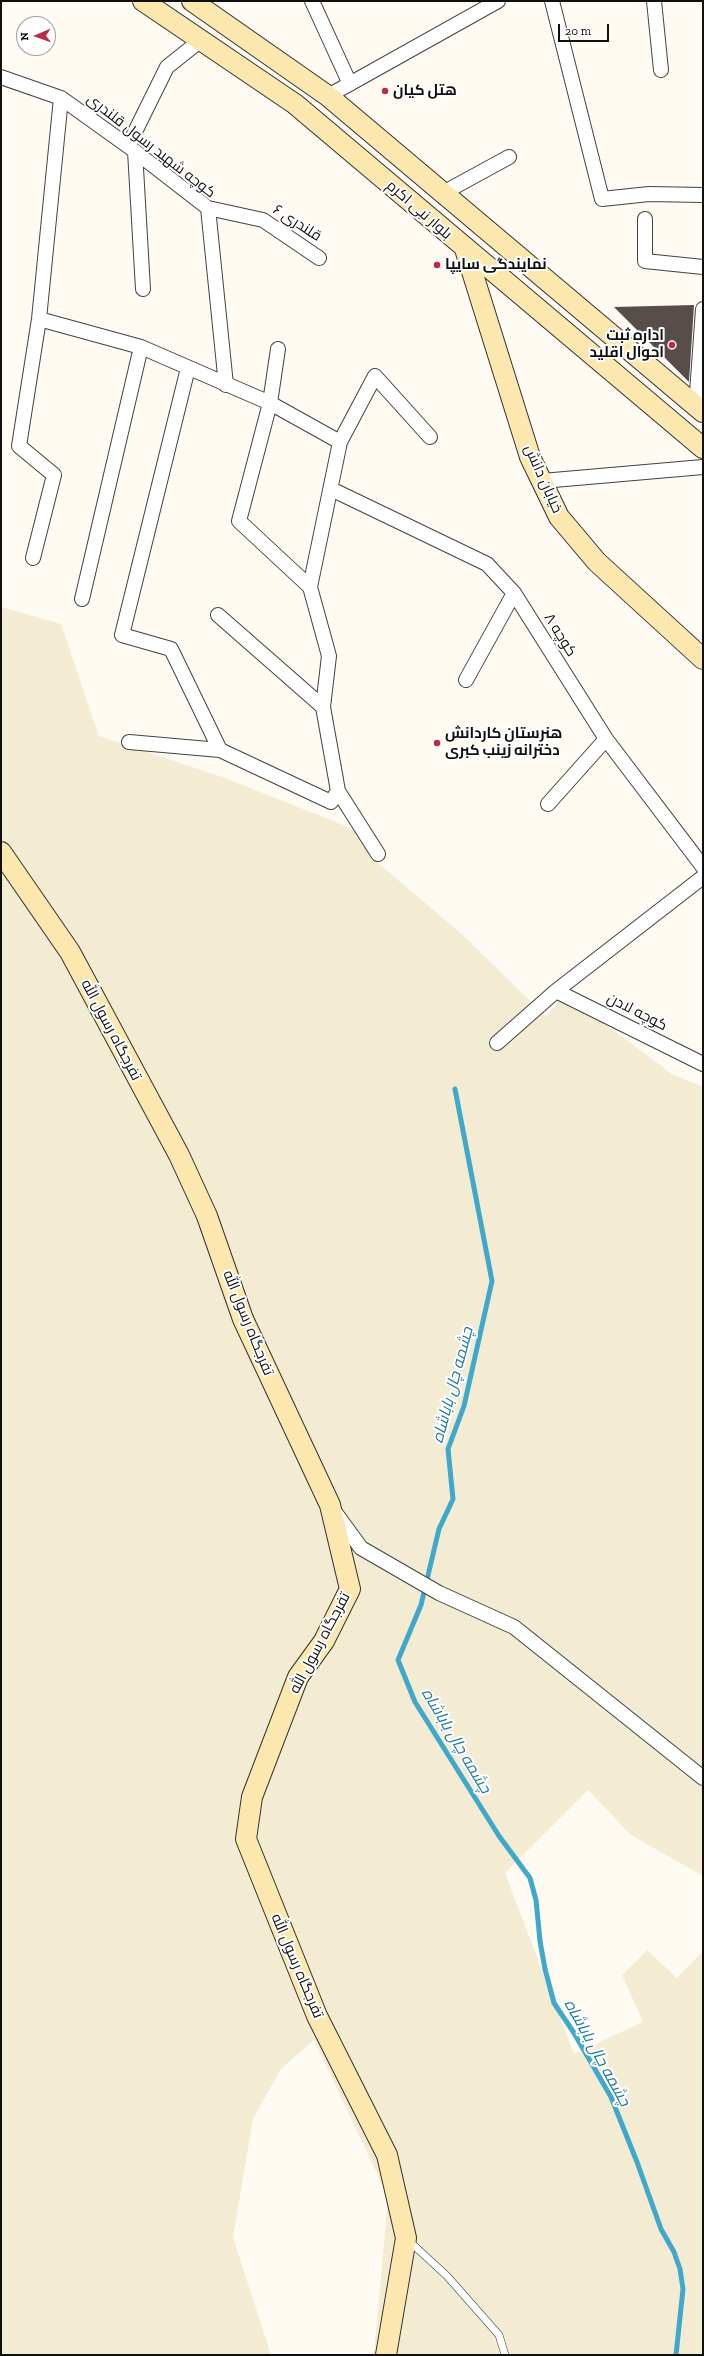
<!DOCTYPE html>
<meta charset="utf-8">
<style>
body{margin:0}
#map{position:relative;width:704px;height:2356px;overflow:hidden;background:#fffaf2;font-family:"Zilla Slab",serif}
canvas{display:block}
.frame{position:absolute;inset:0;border:2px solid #0f0f0f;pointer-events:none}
.north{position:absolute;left:16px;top:16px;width:40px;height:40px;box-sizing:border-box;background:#fff;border:1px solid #9f9f9f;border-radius:50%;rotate:268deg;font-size:11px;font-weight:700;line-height:16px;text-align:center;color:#0f0f0f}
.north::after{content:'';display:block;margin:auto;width:14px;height:18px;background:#bc2a47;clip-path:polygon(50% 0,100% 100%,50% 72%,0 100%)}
.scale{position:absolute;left:558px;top:24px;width:51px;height:18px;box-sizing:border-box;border:2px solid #0f0f0f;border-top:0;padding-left:5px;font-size:12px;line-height:14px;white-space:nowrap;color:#0f0f0f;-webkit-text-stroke:3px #fff;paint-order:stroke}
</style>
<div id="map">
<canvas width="704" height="2356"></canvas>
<div class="frame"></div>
<div class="north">N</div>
<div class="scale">20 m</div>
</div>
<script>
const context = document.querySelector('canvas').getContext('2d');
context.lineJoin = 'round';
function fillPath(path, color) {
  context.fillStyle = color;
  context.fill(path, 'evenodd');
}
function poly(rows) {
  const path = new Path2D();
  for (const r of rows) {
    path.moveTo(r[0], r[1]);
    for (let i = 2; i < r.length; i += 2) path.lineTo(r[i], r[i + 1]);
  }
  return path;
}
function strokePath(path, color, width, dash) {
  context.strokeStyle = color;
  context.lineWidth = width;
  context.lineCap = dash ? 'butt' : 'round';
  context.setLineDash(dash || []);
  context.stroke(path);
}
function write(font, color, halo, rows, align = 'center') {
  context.font = font + ' "Zilla Slab",Cairo,serif';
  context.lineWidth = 4;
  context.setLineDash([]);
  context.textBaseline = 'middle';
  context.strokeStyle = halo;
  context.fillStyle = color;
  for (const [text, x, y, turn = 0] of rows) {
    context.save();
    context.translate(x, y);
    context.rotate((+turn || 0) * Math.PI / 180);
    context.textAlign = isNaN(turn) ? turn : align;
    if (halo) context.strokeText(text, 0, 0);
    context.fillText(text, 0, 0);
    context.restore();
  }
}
const farmland = poly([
 [1,607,61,624,99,736,225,778,346,826,365,838,377,862,464,936,546,1017,565,994,672,1074,703,1087,703,1876,631,1835,588,1790,505,1873,574,2054,643,2022,622,1975,647,1950,677,1978,703,1951,703,2355,374,2355,388,2197,314,2040,281,2069,253,2119,233,2237,271,2355,1,2355]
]);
const stream = poly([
 [455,1089,492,1281,464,1406,448,1449,453,1499,439,1529,421,1605,398,1660,415,1702,499,1836,530,1878,536,1900,540,1941,545,1969,554,2003,574,2033,611,2097,637,2162,661,2229,674,2252,680,2269,683,2289,676,2355]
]);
const building = poly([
 [694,305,689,382,614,307]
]);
const lane = poly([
 [409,2241,447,2276,499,2335,505,2355]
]);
const street = poly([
 [312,1,350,84],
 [552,1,602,199,649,194,703,195],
 [654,1,661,70],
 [1,77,61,98,128,146,208,208,226,385],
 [328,96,498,1],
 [128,146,167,67,201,40],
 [135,151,143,289],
 [443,193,509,157],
 [208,208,263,220,319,258],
 [645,219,645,261,703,267],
 [39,319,141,347,270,403,340,442,310,587,329,656,323,707,338,791,331,802,220,750,129,742],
 [278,349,270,403,239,521,310,587],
 [188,368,122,635,171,649,220,750],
 [696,407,703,309],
 [340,442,375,376,430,437],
 [542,481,703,467],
 [331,489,487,564,514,593,606,739,703,867],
 [33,558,54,475,19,446,39,319,61,98],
 [82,599,141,347],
 [218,615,323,707],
 [466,680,514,593],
 [338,791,378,854],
 [548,804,606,739],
 [556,991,703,1064],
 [497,1043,556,991,703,877],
 [334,1511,361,1548,439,1593,514,1627,703,1778]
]);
const secondary = poly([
 [143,1,295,104,703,448],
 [192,1,328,96,703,412],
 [465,249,530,457,559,517,597,562,703,659],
 [1,852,70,952,179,1155,207,1216,243,1319,330,1505,350,1589,324,1641,298,1677,252,1797,246,1839,317,2016,387,2155,406,2238,386,2355]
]);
const markers = [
 [385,91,4,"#bc2a47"],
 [437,265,4,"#bc2a47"],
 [672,345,4,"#bc2a47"],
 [437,743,4,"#bc2a47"]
];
const poiNames = [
 ["هتل کیان",393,91],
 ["نمایندگی سایپا",445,265],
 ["اداره ثبت",664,336,"right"],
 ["احوال اقلید",664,353,"right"],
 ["هنرستان کاردانش",445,734],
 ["دخترانه زینب کبری",445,751]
];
const streetNames = [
 ["کوچه شهید رسول قلندری",151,146,38],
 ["بلوار نبی اکرم",419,210,41],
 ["قلندری ۶",297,223,33],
 ["خیابان دانش",543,479,66],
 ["کوچه ۸",560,635,58],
 ["کوچه لادن",637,1012,27],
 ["تفرجگاه رسول الله",111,1030,62],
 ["تفرجگاه رسول الله",248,1323,68],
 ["تفرجگاه رسول الله",320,1643,-62],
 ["تفرجگاه رسول الله",297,1966,67]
];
const waterNames = [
 ["چشمه چال باباشاه",453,1385,-75],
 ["چشمه چال باباشاه",456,1741,59],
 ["چشمه چال باباشاه",597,2053,61]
];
fillPath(farmland, '#f4ecd2');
strokePath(stream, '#40a8ca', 5);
fillPath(building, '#574e4c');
strokePath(lane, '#424242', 8);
strokePath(street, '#424242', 16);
strokePath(secondary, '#313131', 22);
strokePath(lane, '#fff', 7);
strokePath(street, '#fff', 14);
strokePath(secondary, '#fce8af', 20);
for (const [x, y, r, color] of markers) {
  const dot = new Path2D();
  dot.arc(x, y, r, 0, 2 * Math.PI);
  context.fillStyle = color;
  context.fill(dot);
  strokePath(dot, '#fff', 1.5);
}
write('bold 15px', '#0f0f0f', '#fff', poiNames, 'left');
write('15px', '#0f0f0f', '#fff', streetNames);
write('italic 16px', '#1b799e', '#fff', waterNames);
</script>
